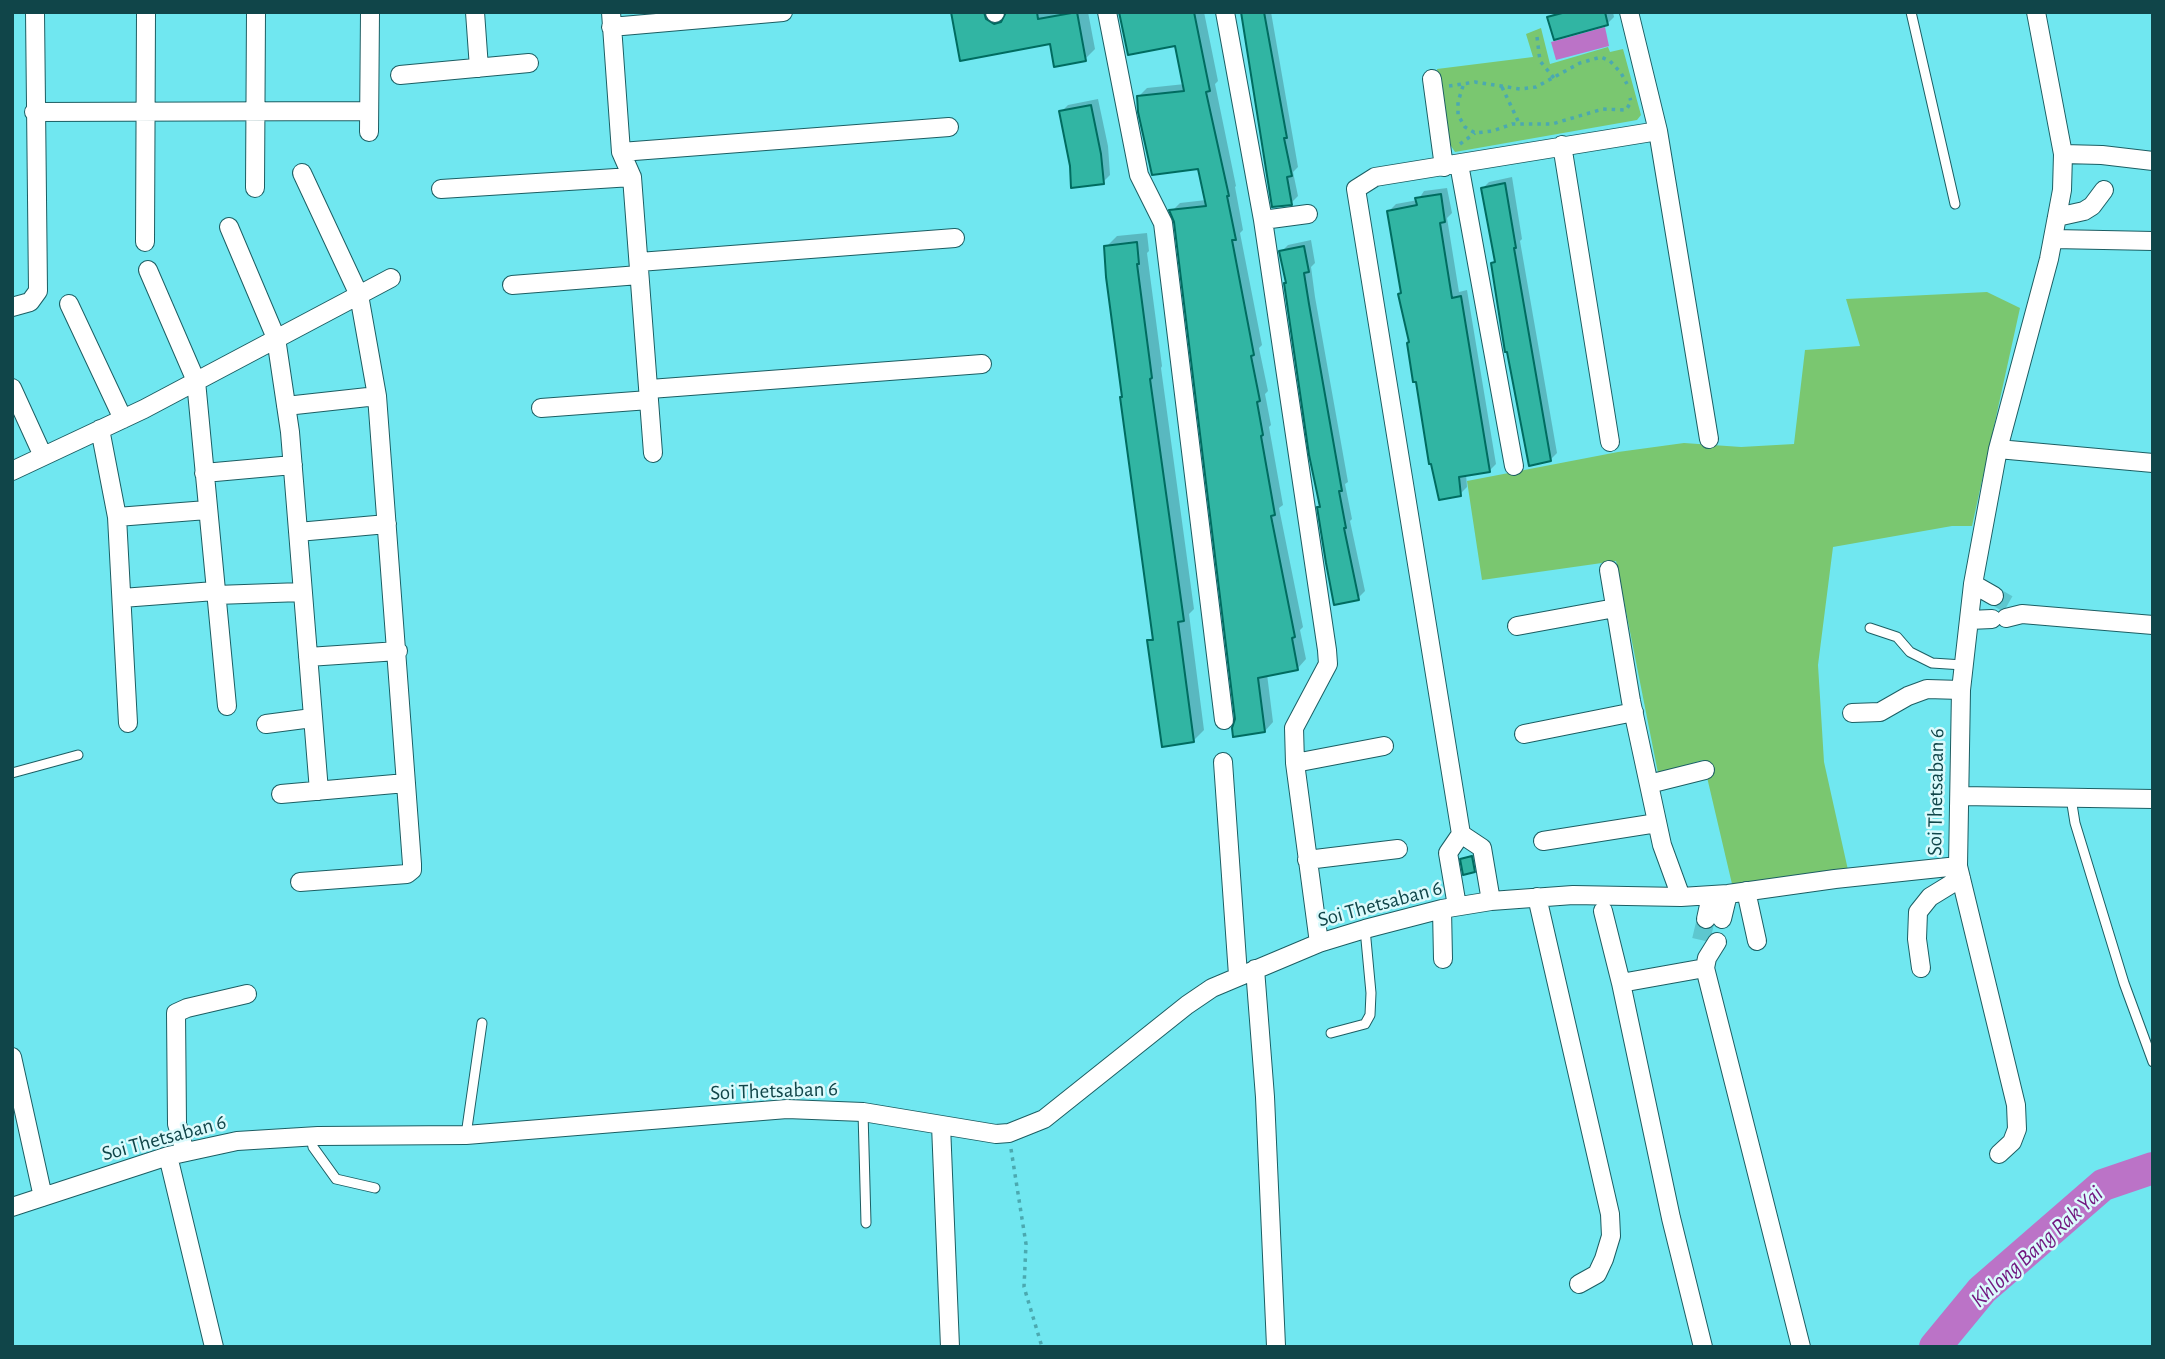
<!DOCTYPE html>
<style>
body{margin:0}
#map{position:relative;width:2165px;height:1359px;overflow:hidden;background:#70e7f0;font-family:"Alegreya Sans",sans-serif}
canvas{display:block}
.frame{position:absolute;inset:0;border:14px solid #104549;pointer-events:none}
</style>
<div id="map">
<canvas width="2165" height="1359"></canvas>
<div class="frame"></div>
</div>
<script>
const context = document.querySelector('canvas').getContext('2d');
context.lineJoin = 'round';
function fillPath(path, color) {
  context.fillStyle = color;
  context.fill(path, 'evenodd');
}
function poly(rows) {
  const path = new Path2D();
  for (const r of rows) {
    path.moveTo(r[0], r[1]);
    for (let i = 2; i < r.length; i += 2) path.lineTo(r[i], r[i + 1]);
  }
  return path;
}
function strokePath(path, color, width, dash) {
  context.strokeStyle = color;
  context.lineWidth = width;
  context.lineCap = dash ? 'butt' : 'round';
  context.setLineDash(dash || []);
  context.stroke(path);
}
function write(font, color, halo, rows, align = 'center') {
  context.font = font + ' "Alegreya Sans",sans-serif';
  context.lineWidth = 5;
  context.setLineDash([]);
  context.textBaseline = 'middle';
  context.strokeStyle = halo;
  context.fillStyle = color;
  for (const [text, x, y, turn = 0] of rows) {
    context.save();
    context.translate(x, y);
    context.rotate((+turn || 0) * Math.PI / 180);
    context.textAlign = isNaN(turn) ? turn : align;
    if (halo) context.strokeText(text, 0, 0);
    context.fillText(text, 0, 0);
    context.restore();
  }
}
const green = poly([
 [1541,28,1550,64,1608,47,1610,52,1623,49,1641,115,1637,120,1455,152,1449,143,1437,69,1533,57,1526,34],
 [1987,292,2020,308,1972,526,1952,526,1833,547,1818,665,1824,762,1848,870,1732,884,1703,760,1658,773,1616,561,1482,580,1467,481,1618,452,1684,443,1741,447,1794,444,1805,350,1860,346,1846,299]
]);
const water = poly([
 [1605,27,1609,46,1556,60,1551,42]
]);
const shadow = poly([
 [952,12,999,12,1005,15,1008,12,1088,12,1095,49,1085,59,1051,42],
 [1121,12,1204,12,1218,81,1215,84,1236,186,1235,187,1243,230,1240,233,1262,345,1259,348,1268,391,1265,394,1271,425,1269,427,1283,505,1279,508,1303,627,1300,630,1306,659,1298,668,1267,674,1273,722,1265,731,1237,719,1176,221,1172,211,1180,203,1206,200,1200,168,1138,97,1147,88,1185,84,1177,44],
 [1243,12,1271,12,1298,167,1293,172,1298,196,1291,203,1274,205],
 [1555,12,1613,12,1614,17,1607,24,1549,18],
 [1098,99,1108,146,1110,175,1103,182,1072,166,1061,112,1068,105],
 [1512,177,1522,239,1520,241,1557,453,1550,460,1493,263,1497,260,1482,189,1489,182],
 [1447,188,1452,213,1447,218,1459,292,1467,290,1496,464,1489,471,1466,474,1467,487,1460,494,1410,342,1389,211,1396,204,1418,200,1424,191],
 [1147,233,1149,251,1147,253,1162,366,1161,368,1194,609,1189,614,1204,730,1193,741,1149,641,1154,636,1106,247,1117,236],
 [1311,240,1315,263,1311,267,1315,297,1348,482,1345,484,1352,519,1350,521,1365,591,1358,598,1321,506,1281,252,1288,245],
 [1474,854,1477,867,1474,871,1462,859]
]);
const river = poly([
 [1935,1347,1982,1290,2103,1185,2153,1168]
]);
const building = poly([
 [951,12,984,12,986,19,994,24,1001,22,1006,12,1037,12,1038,19,1077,12,1086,61,1054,67,1050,44,960,61,951,12],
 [1119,12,1194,12,1210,91,1206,92,1229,196,1227,196,1236,240,1232,240,1254,355,1251,356,1260,401,1257,402,1263,435,1261,436,1275,515,1271,516,1295,637,1292,638,1298,670,1258,678,1265,732,1233,737,1232,728,1235,719,1174,222,1169,210,1206,206,1198,169,1152,175,1138,112,1137,96,1184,91,1175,46,1128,55,1119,12],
 [1241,12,1264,12,1287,138,1284,138,1292,176,1287,177,1292,205,1272,207,1241,12],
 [1566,12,1605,12,1608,25,1554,40,1547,17,1566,12],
 [1091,105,1101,154,1104,184,1071,188,1070,166,1059,111,1091,105],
 [1505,183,1516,248,1514,248,1551,461,1529,466,1507,352,1505,352,1491,263,1495,262,1481,188,1505,183],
 [1441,194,1445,222,1440,223,1452,298,1461,296,1490,472,1459,477,1461,496,1439,500,1431,464,1429,464,1416,382,1413,382,1407,343,1409,342,1398,294,1401,293,1387,211,1417,205,1415,198,1441,194],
 [1137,242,1139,264,1137,264,1152,378,1150,379,1184,621,1178,622,1194,742,1162,747,1147,640,1153,640,1120,397,1122,397,1106,277,1104,246,1137,242],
 [1304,246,1309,272,1304,273,1309,304,1342,491,1339,491,1346,528,1344,528,1359,600,1334,605,1326,563,1317,507,1320,507,1309,455,1284,283,1286,283,1279,251,1304,246],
 [1472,856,1475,872,1463,875,1460,859,1472,856]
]);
const minorTunnel = poly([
 [1994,596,2008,604],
 [1701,940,1706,919]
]);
const path = poly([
 [1537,37,1540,61,1554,78],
 [1449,86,1475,82,1520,89,1536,87,1580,63,1601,57,1610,61,1621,73,1627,84],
 [1463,86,1458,102,1458,115,1465,127,1475,133,1493,131,1512,124,1552,124,1603,109,1626,110,1631,102,1630,98],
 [1502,87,1520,125],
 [1460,144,1475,133],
 [1011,1149,1026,1244,1024,1287,1042,1347]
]);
const service = poly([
 [1911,12,1955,204],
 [1870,628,1897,637,1910,652,1932,663,1963,665],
 [12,773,78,755],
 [2071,798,2075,823,2124,983,2153,1062],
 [1331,1033,1365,1024,1370,1015,1371,993,1365,929],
 [863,1112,866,1223],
 [466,1135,482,1023],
 [311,1137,313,1147,336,1179,375,1188]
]);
const minor = poly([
 [475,12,479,68],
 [611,12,621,152,632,177,653,453],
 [995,12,995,13],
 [1107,12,1139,175,1163,223,1224,720],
 [1225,12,1263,220,1327,650,1328,664,1294,728,1295,763,1319,943],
 [1629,12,1658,131,1709,439],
 [611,27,783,12],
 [400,75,529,63],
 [1432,79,1444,167],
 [34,112,369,111],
 [369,132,370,12],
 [1562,145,1610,442],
 [621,152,949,127],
 [2063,154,2102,155,2153,161],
 [1459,164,1514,466],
 [255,188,256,12],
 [441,189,632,177],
 [2057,217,2084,211,2092,206,2104,190],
 [1263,220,1308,214],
 [229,227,276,338,290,432,319,791],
 [2054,239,2153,241],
 [145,242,146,12],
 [639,262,955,238],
 [148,270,196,381,227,706],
 [512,285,639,275],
 [69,304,123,419],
 [12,307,30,302,38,291,35,12],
 [12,388,43,456],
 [650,389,982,364],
 [286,406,377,396],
 [541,408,649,400],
 [100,429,117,517,128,723],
 [1998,449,2153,463],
 [12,471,144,409,391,278],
 [204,473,293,465],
 [117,517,207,510],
 [298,532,387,524],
 [1609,570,1631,701,1662,845,1681,897],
 [1973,584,1994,596],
 [216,595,302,592],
 [122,598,215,591],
 [2006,618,2022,614,2153,625],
 [1969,620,1992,619],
 [1517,626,1615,608],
 [308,657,398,651],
 [1852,713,1880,712,1908,696,1927,689,1961,690],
 [266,724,312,718],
 [1524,734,1634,712],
 [1223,762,1238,975],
 [1295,763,1384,746],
 [1649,784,1705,770],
 [281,794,406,783],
 [1961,796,2153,799],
 [1461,834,1356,189,1375,177,1658,131],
 [1461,834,1482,848,1491,901],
 [1543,841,1657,823],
 [1307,860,1398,849],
 [300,882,407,874,412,870,412,864,377,396,359,295,302,173],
 [1746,891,1757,941],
 [1537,897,1610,1214,1611,1236,1604,1259,1597,1274,1579,1284],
 [1457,906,1448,853,1461,834],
 [1442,909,1443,959],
 [1603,911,1621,983,1671,1218,1703,1347],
 [1706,919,1711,896],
 [1722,919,1728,894],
 [1705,968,1801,1347],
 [1921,968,1917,939,1918,912,1930,897,1961,878],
 [1255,969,1265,1097,1276,1346],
 [1621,983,1705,968,1707,958,1717,942],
 [12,1057,43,1197],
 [941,1125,950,1347],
 [185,1152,177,1124,176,1013,187,1008,247,994],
 [1999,1154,2012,1142,2017,1129,2016,1105,1958,866,1961,690,1973,584,1998,449,2049,259,2062,190,2063,154,2036,12],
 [168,1156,214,1347],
 [12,1207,168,1156,237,1141,318,1136,466,1135,787,1109,863,1112,996,1134,1009,1133,1044,1119,1187,1005,1212,988,1319,943,1365,929,1442,909,1491,901,1573,895,1681,897,1728,894,1835,879,1958,866]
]);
const streetNames = [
 ["Soi Thetsaban 6",1936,792,-89],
 ["Soi Thetsaban 6",1380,904,-15],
 ["Soi Thetsaban 6",774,1091,-2],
 ["Soi Thetsaban 6",164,1138,-15]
];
const waterNames = [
 ["Khlong Bang Rak Yai",2037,1247,-42]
];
fillPath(green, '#7ac770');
fillPath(water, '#bb73c7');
fillPath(shadow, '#0003');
strokePath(river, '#bb73c7', 32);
fillPath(building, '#31b5a3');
strokePath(building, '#006c60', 2);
strokePath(minorTunnel, '#5dc7cf', 18, [18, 9]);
strokePath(service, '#1c5e63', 11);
strokePath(minor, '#1c5e63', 20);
strokePath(path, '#4ba9b0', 3.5, [3.5, 5]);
strokePath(service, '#fff', 9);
strokePath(minor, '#fff', 18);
write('21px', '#104549', '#dbfafc', streetNames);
write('italic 23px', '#71177f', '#dbfafc', waterNames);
</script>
